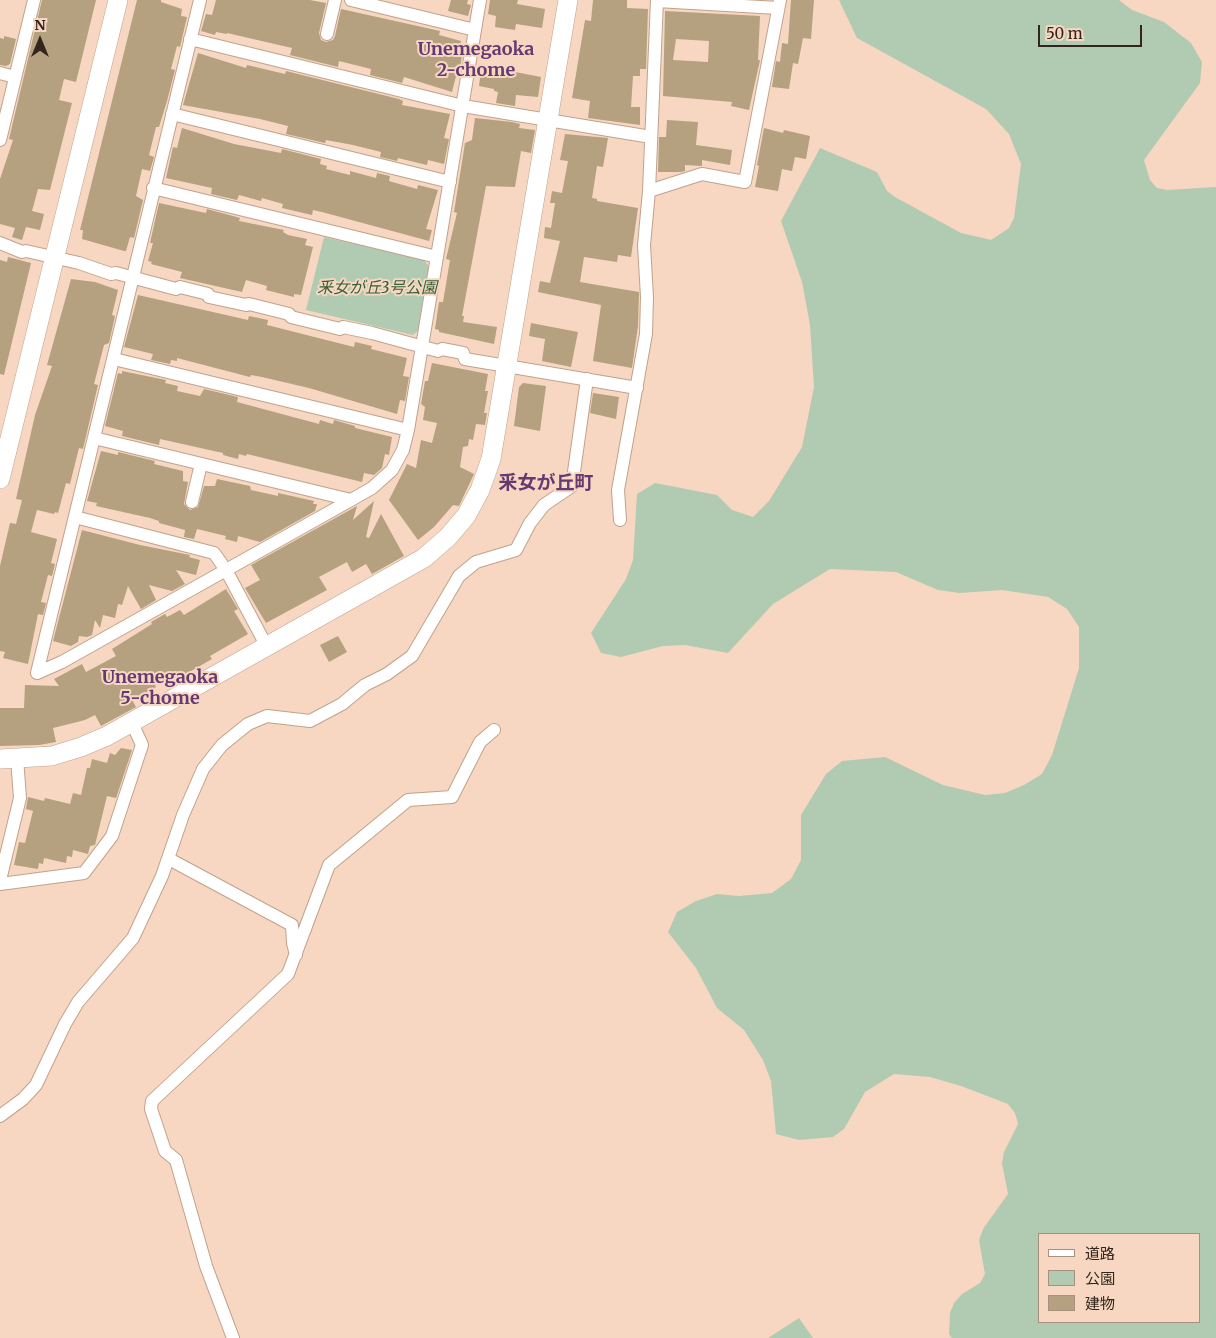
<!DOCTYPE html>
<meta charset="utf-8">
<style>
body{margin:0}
#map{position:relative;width:1216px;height:1338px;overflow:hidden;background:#f7d7c1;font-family:Merriweather,"Noto Sans JP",serif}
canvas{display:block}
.legend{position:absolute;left:1038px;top:1233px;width:162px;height:90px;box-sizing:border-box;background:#f7d7c1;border:1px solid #a8907f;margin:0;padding:6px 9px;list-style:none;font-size:15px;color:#31251d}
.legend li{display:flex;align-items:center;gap:10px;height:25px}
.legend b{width:25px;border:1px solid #a8907f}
.north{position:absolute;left:15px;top:15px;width:50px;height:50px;-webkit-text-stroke:4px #f7d7c1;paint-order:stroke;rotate:0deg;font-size:14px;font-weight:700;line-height:20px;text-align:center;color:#31251d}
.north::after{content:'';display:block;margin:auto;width:18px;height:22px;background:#31251d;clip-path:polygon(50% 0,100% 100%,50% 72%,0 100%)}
.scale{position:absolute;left:1038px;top:25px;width:104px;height:22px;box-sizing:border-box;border:2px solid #31251d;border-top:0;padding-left:6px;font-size:15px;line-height:18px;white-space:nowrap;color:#31251d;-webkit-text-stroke:4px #f7d7c1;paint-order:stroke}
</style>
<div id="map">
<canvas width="1216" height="1338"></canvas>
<ul class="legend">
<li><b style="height:6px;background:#fff"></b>道路</li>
<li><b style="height:14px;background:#b0cbb1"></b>公園</li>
<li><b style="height:14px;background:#b5a07f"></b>建物</li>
</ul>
<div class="north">N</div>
<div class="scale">50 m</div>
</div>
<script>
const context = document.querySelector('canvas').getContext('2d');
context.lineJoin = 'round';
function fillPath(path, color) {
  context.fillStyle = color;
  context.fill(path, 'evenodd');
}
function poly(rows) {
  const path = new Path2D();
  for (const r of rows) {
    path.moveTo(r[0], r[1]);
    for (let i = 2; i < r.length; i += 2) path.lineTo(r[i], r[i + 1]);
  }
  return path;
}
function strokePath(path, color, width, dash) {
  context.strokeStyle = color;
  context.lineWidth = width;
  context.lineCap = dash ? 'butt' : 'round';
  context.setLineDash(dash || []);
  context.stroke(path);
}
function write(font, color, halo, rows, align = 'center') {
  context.font = font + ' Merriweather,"Noto Sans JP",serif';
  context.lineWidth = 4;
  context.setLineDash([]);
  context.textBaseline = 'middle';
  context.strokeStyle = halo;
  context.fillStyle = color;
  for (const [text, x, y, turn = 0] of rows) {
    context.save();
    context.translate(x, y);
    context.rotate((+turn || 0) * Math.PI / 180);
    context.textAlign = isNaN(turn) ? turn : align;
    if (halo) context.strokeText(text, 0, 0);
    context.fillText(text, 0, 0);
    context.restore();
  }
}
const green = poly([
 [839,0,1119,0,1132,10,1164,22,1191,43,1202,62,1200,83,1144,160,1150,180,1157,188,1167,190,1216,187,1216,1338,952,1338,949,1334,950,1313,954,1303,962,1294,980,1283,985,1274,979,1240,983,1229,1008,1194,1002,1163,1004,1152,1018,1124,1015,1113,1008,1104,961,1086,930,1077,894,1074,865,1092,844,1129,833,1137,799,1140,776,1134,771,1081,763,1060,744,1030,717,1008,696,968,668,932,677,912,696,901,717,894,739,896,772,893,791,879,801,860,801,815,826,774,842,761,885,757,943,785,985,795,1005,793,1024,785,1042,774,1052,755,1079,668,1079,627,1067,609,1048,597,1002,590,960,593,938,590,896,572,830,569,773,604,728,653,685,645,663,646,621,657,601,653,591,633,626,579,633,560,637,494,655,483,717,495,732,510,753,517,769,501,802,447,814,387,810,325,802,282,781,221,820,148,877,172,887,191,895,197,961,233,991,240,1009,228,1014,218,1021,164,1009,134,986,109,857,38],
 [1040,1234,1200,1234,1200,1322,1040,1322],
 [324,237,424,260,430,268,418,331,413,335,306,310],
 [799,1318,813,1338,768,1338]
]);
const building = poly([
 [42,0,96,0,76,82,64,79,59,100,72,103,50,190,38,189,32,211,44,214,40,230,26,227,22,240,12,237,15,228,0,224,0,179,13,140,9,139],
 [137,0,161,0,161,2,182,9,181,16,187,17,180,47,177,46,171,69,175,70,167,101,159,127,156,127,149,155,154,157,150,171,142,169,136,196,143,200,134,238,130,237,126,251,124,251,82,239,83,230,80,230],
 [216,0,310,0,326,3,319,33,321,40,326,42,333,40,335,36,341,9,440,31,439,35,461,41,460,47,463,48,459,76,456,76,452,92,404,77,402,83,370,75,371,69,339,61,338,67,290,55,292,48,227,33,227,34,216,32,215,35,201,31,206,14,212,15],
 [451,0,468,0,467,4,471,5,468,16,448,11],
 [490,0,518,0,517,4,545,9,542,28,516,24,515,30,495,27,496,16,488,14],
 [593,0,627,0,627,8,648,9,646,69,640,69,640,76,633,76,631,107,640,107,640,125,588,118,590,101,572,98,585,20,591,21],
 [791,0,814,0,811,39,803,38,798,64,793,63,789,89,772,87,776,61,780,62,782,43,788,44],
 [665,11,760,16,758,60,760,60,749,110,731,106,732,102,663,96],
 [676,39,709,41,708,62,673,60],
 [4,36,16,39,10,64,6,66,0,65,0,38,4,39],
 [198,53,246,68,247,65,285,74,286,71,399,99,403,101,402,105,450,114,444,138,449,139,444,164,428,160,427,165,398,158,397,161,380,157,381,152,353,145,326,140,325,143,286,134,288,126,260,119,183,105],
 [481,70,509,75,510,71,541,77,538,97,516,95,515,106,496,103,498,92,494,91,494,89,479,86],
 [475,118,512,122,520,124,519,128,535,130,531,153,521,151,515,187,486,186,462,316,464,316,463,322,497,327,494,344,439,332,439,330,435,329,439,302,443,302,450,260,446,259,457,213,454,212,465,143,472,140],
 [667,120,698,122,696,145,732,150,730,165,702,160,702,166,685,165,685,171,681,172,658,172,659,137,666,137],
 [182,128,234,144,281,153,282,149,321,159,320,164,327,166,326,169,350,175,350,171,376,178,377,173,390,176,389,181,417,189,418,185,438,190,426,229,432,230,429,241,322,212,313,210,312,215,282,208,283,204,262,198,261,201,239,195,237,200,211,194,212,188,166,178,173,147,177,148],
 [764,128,783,133,784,130,810,136,806,159,795,157,792,171,782,169,778,191,755,187,759,166,757,165],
 [565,134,608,138,603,167,597,166,592,198,597,199,597,201,638,208,631,257,618,255,617,262,584,257,580,282,639,292,638,326,632,368,593,361,601,305,538,292,540,281,550,283,560,241,544,238,545,227,551,228,555,203,550,203,552,191,562,193,568,161,560,160],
 [159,203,206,213,207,209,233,216,240,218,239,221,284,230,283,232,288,235,307,239,305,245,313,247,301,295,294,294,294,297,266,290,267,286,246,280,242,292,180,278,182,272,151,264,152,262,148,261,153,243,150,243],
 [8,257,31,263,4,375,0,374,0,260,7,262],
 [71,279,95,282,118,290,112,315,115,316,109,343,104,345,94,384,98,385,83,449,79,448,70,484,66,483,58,513,55,512,54,514,37,510,31,532,57,539,51,563,55,564,52,576,48,575,41,602,46,603,43,615,38,614,28,664,3,658,5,652,0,651,0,566,10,523,16,524,22,500,16,499,35,415,52,366,47,365],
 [138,295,248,320,249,316,268,320,267,325,354,347,355,342,372,346,371,349,407,358,403,376,409,377,405,401,400,400,397,414,309,388,262,377,251,375,250,377,177,358,177,361,171,360,170,364,151,360,153,354,124,347],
 [531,323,578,332,571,367,542,361,545,339,529,336],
 [432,363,488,374,485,391,488,391,484,413,487,413,485,425,476,424,473,440,469,439,468,446,463,447,460,467,474,474,459,506,453,505,434,527,418,540,389,500,407,464,416,468,421,440,432,443,437,423,423,420,425,407,421,404,425,381,428,381],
 [122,371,166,380,165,383,178,386,177,391,200,396,204,389,238,397,237,402,319,424,320,420,333,424,334,420,355,426,355,428,392,437,389,455,385,454,382,468,374,475,364,473,362,482,247,454,246,456,239,454,238,459,223,455,223,453,160,439,159,445,122,436,123,431,105,426,118,373,122,374],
 [523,383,546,386,540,431,514,426,519,387],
 [593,393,619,397,616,419,590,413],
 [101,451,118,455,118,452,155,461,154,464,183,471,183,481,188,482,184,504,190,510,198,507,204,486,215,486,217,479,250,486,251,490,278,496,278,493,314,501,313,504,317,504,315,511,260,542,238,536,237,542,225,539,226,536,197,529,194,539,184,537,185,530,159,523,159,521,150,518,96,506,97,503,87,501],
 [374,501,366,537,369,538,381,514,404,556,372,574,366,564,352,572,347,562,319,577,327,590,266,623,245,588,260,580,251,565,357,506,353,520],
 [82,530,140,545,190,555,189,557,200,560,196,575,176,570,185,584,172,591,149,585,156,600,141,609,128,586,122,605,118,604,115,618,103,615,100,628,95,620,92,635,87,637,79,636,78,642,71,646,53,641],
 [226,589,238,609,234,611,248,634,210,656,212,659,179,678,176,673,155,685,156,687,132,700,136,707,101,726,95,715,85,720,53,728,56,742,39,745,0,746,0,708,24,708,25,685,59,686,54,679,82,664,86,672,116,656,112,649,152,624,151,622,165,614,167,617,180,610,184,615],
 [338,636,347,652,329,662,320,645],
 [121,748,132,750,116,798,107,796,95,845,90,846,88,854,73,850,72,857,67,856,66,863,44,858,43,864,39,863,38,869,14,865,19,842,25,843,33,811,26,809,28,797,44,801,45,798,70,804,73,793,81,795,87,768,90,768,92,759,107,763,110,753,115,755]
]);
const street = poly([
 [351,0,475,30],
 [657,1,778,8],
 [327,34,335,0],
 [190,39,463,106,651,137],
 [0,73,15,77],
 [172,114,450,182],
 [0,140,34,0],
 [153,188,437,257],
 [649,191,702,174,745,182,780,0],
 [0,243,22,252,26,251,79,263,111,274,116,273,176,289,180,287,208,294,209,297,246,305,249,304,289,314,291,317,340,329,343,327,372,333,438,351,442,349,463,353,465,359,637,388],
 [114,359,408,430],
 [94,438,351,500],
 [192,502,201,464],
 [75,517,214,553,226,570,267,647],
 [620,520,618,490,646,334,647,297,644,245,649,191,657,0],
 [37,673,62,662,351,500,372,488,392,470,403,450,408,430,480,0],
 [37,673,200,0],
 [169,859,292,925,293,943,296,955],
 [0,880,20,798,17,758],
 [0,884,84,873,112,836,142,745,132,723],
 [0,1116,23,1099,36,1085,65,1024,78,1002,133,938,162,876,183,815,203,769,222,745,248,724,267,716,310,721,342,704,365,685,387,674,412,656,459,576,476,562,516,550,530,523,544,505,572,486,587,379],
 [233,1338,206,1266,176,1160,165,1151,151,1109,152,1101,288,974,329,865,408,800,452,797,480,742,494,730]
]);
const secondary = poly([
 [0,479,118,0],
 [0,759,52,756,81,747,107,736,424,558,448,537,466,516,480,490,491,459,568,0]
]);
const parkNames = [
 ["釆女が丘3号公園",377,288]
];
const neighbourhoodNames = [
 ["Unemegaoka",476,50],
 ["2-chome",476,71],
 ["Unemegaoka",160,678],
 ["5-chome",160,699]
];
const quarterNames = [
 ["釆女が丘町",546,484]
];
fillPath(green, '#b0cbb1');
fillPath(building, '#b5a07f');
strokePath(street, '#c0a28c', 14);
strokePath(secondary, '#c0a28c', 20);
strokePath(street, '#fff', 12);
strokePath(secondary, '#fff', 19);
write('italic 16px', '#325f37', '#f7d7c1', parkNames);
write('bold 18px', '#643a71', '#f7d7c1', neighbourhoodNames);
write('bold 19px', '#643a71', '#f7d7c1', quarterNames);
</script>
